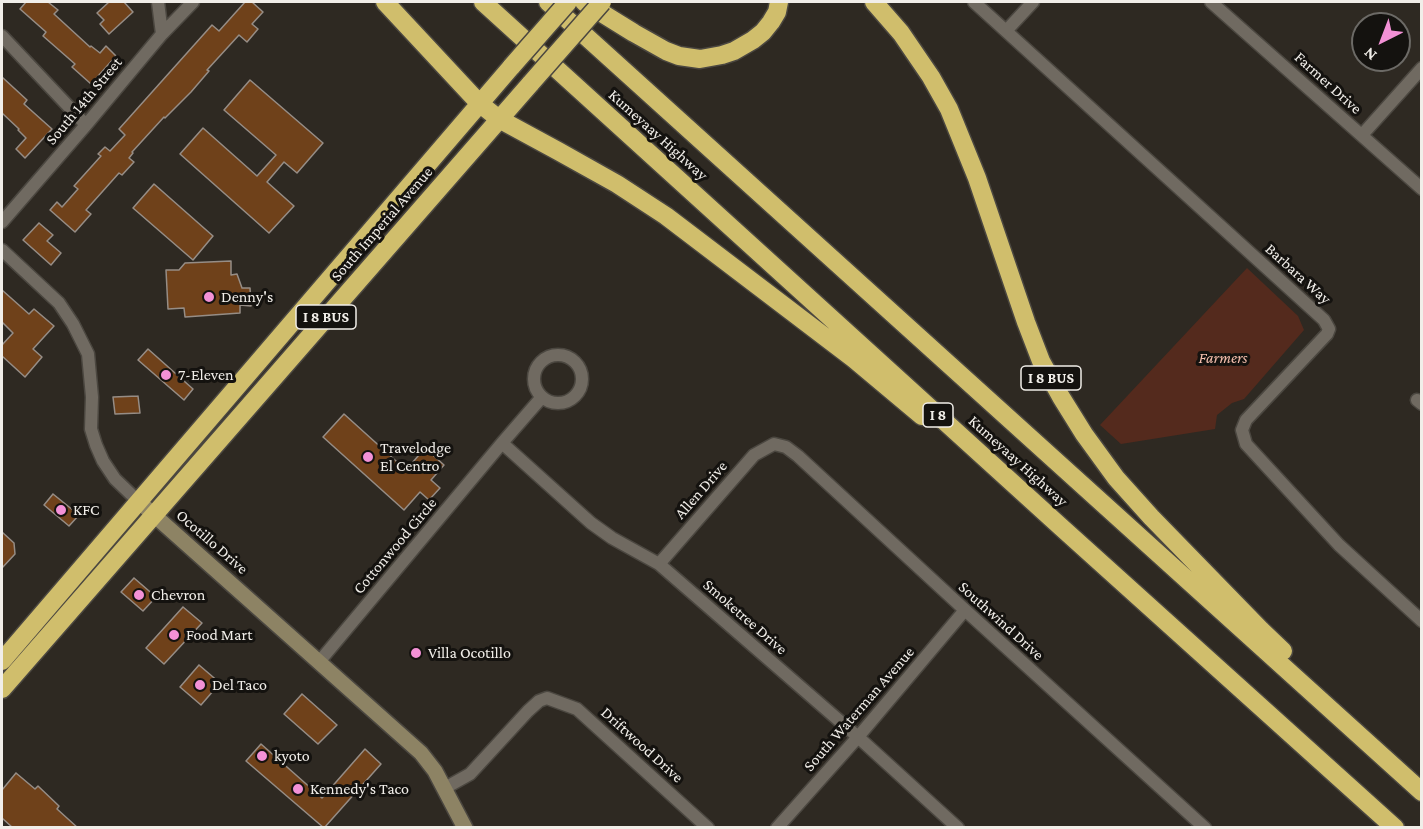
<!DOCTYPE html>
<style>
body{margin:0}
#map{position:relative;width:1423px;height:829px;overflow:hidden;background:#2e2922;font-family:"Crimson Pro",serif}
canvas{display:block}
.frame{position:absolute;inset:0;border:3px solid #f1eee9;pointer-events:none}
.north{position:absolute;left:1351px;top:12px;width:60px;height:60px;box-sizing:border-box;background:#14120f;border:2px solid #6c6a66;border-radius:50%;rotate:222deg;font-size:16px;font-weight:700;line-height:24px;text-align:center;color:#f1eee9}
.north::after{content:'';display:block;margin:auto;width:21px;height:27px;background:#f391d6;clip-path:polygon(50% 0,100% 100%,50% 72%,0 100%)}
</style>
<div id="map">
<canvas width="1423" height="829"></canvas>
<div class="frame"></div>
<div class="north">N</div>
</div>
<script>
const context = document.querySelector('canvas').getContext('2d');
context.lineJoin = 'round';
function fillPath(path, color) {
  context.fillStyle = color;
  context.fill(path, 'evenodd');
}
function poly(rows) {
  const path = new Path2D();
  for (const r of rows) {
    if (r.length === 3) {
      path.moveTo(r[0] + r[2], r[1]);
      path.arc(r[0], r[1], r[2], 0, 2 * Math.PI);
      continue;
    }
    path.moveTo(r[0], r[1]);
    for (let i = 2; i < r.length; i += 2) path.lineTo(r[i], r[i + 1]);
  }
  return path;
}
function strokePath(path, color, width, dash) {
  context.strokeStyle = color;
  context.lineWidth = width;
  context.lineCap = dash ? 'butt' : 'round';
  context.setLineDash(dash || []);
  context.stroke(path);
}
function write(font, color, halo, rows, align = 'center') {
  context.font = font + ' "Crimson Pro",serif';
  context.lineWidth = 6;
  context.setLineDash([]);
  context.textBaseline = 'middle';
  context.strokeStyle = halo;
  context.fillStyle = color;
  for (const [text, x, y, turn = 0] of rows) {
    context.save();
    context.translate(x, y);
    context.rotate((+turn || 0) * Math.PI / 180);
    context.textAlign = isNaN(turn) ? turn : align;
    if (halo) context.strokeText(text, 0, 0);
    context.fillText(text, 0, 0);
    context.restore();
  }
}
const green = poly([
 [1247,268,1298,316,1304,330,1244,399,1232,403,1217,415,1215,429,1121,444,1100,425]
]);
const building = poly([
 [26,2,48,2,58,10,54,14,90,47,91,46,100,53,106,46,116,56,91,84,72,67,75,64,43,36,46,32,20,9,26,2],
 [109,2,124,2,133,12,109,34,100,24,104,20,97,13,109,2],
 [245,2,252,2,263,12,252,24,258,29,247,42,239,35,207,70,209,71,191,92,165,118,164,117,132,152,133,153,129,158,134,162,122,175,119,173,86,210,91,214,75,232,50,210,57,202,62,207,78,189,74,186,101,156,98,154,105,147,110,151,125,135,119,129,212,25,219,31,245,2],
 [2,77,27,100,24,104,52,129,25,158,16,149,26,138,18,130,19,129,2,113,2,77],
 [250,80,323,143,297,173,284,162,267,182,294,206,269,233,180,154,203,128,257,176,276,155,224,110,250,80],
 [154,184,213,236,193,260,133,208,154,184],
 [39,223,53,235,47,241,61,253,51,265,23,240,39,223],
 [231,261,231,275,237,274,242,288,250,288,251,306,240,305,240,313,185,317,184,308,168,309,166,270,179,270,185,263,231,261],
 [2,290,29,314,34,309,54,326,33,349,42,357,25,377,2,356,2,345,13,333,2,322,2,290],
 [148,349,193,389,184,400,138,360,148,349],
 [138,396,140,413,115,414,113,397,138,396],
 [344,414,406,470,425,448,444,465,431,480,440,488,429,500,420,492,404,510,323,437,344,414],
 [53,494,79,515,69,526,44,505,53,494],
 [2,532,14,543,15,554,2,568,2,532],
 [134,578,156,597,143,611,121,592,134,578],
 [183,607,202,623,164,664,146,648,183,607],
 [199,665,220,683,201,705,180,687,199,665],
 [302,694,337,725,318,744,284,714,302,694],
 [261,744,322,798,365,749,381,764,324,828,246,761,261,744],
 [16,773,35,789,38,786,59,806,57,809,78,828,13,828,2,818,2,790,16,773]
]);
const street = poly([
 [158,2,162,34],
 [974,2,1324,320,1329,329,1327,334,1246,420,1242,430,1246,444,1339,545,1422,621],
 [1211,2,1422,189],
 [1006,31,1033,2],
 [2,36,86,125],
 [1362,135,1422,68],
 [2,222,86,125,162,34,193,2],
 [2,250,59,303,73,324,88,354,92,397,91,429,96,445,103,461,115,479,139,502],
 [558,379,24],
 [1417,400,1422,404],
 [502,443,591,523,612,538,659,564,858,737,958,828],
 [659,564,754,455,774,444,786,447,798,456,965,610,1205,828],
 [319,662,502,443,542,397],
 [445,788,470,774,528,711,539,701,547,698,577,709,708,828],
 [777,828,858,737,965,610]
]);
const secondary = poly([
 [145,507,421,753,435,771,465,828]
]);
const highway = poly([
 [385,2,479,103,499,119,558,151,617,184,666,216,854,359,922,416],
 [483,2,1061,527,1395,828],
 [548,2,1422,792],
 [584,2,634,33,666,51,679,56,700,59,722,55,734,51,753,40,763,32,771,22,777,12,779,2],
 [874,2,901,33,931,77,949,109,977,178,1026,322,1041,361,1061,397,1084,434,1116,478,1151,517,1261,630,1283,651],
 [2,661,512,66],
 [2,689,531,83]
]);
const highwayBridge = poly([
 [512,66,568,2],
 [531,83,602,2]
]);
const markers = [
 [209,297,6,"#f391d6"],
 [166,375,6,"#f391d6"],
 [368,457,6,"#f391d6"],
 [61,510,6,"#f391d6"],
 [139,595,6,"#f391d6"],
 [174,635,6,"#f391d6"],
 [416,653,6,"#f391d6"],
 [200,685,6,"#f391d6"],
 [262,756,6,"#f391d6"],
 [298,789,6,"#f391d6"]
];
const shields = [
 [326,317,60],
 [1051,378,60],
 [938,415,30]
];
const shieldNames = [
 ["I 8 BUS",326,317],
 ["I 8 BUS",1051,378],
 ["I 8",938,415]
];
const streetNames = [
 ["Farmer Drive",1328,83,42],
 ["South 14th Street",84,101,-50],
 ["Kumeyaay Highway",658,135,42],
 ["South Imperial Avenue",382,224,-49],
 ["Barbara Way",1298,274,42],
 ["Kumeyaay Highway",1018,461,42],
 ["Allen Drive",701,490,-49],
 ["Ocotillo Drive",212,542,41],
 ["Cottonwood Circle",395,546,-50],
 ["Smoketree Drive",745,617,41],
 ["Southwind Drive",1001,621,42],
 ["South Waterman Avenue",859,709,-49],
 ["Driftwood Drive",642,745,42]
];
const poiNames = [
 ["Denny's",221,297],
 ["7-Eleven",178,375],
 ["Travelodge",380,448],
 ["El Centro",380,466],
 ["KFC",73,510],
 ["Chevron",151,595],
 ["Food Mart",186,635],
 ["Villa Ocotillo",428,653],
 ["Del Taco",212,685],
 ["kyoto",274,756],
 ["Kennedy's Taco",310,789]
];
const parkNames = [
 ["Farmers",1223,358]
];
fillPath(green, '#542a1d');
fillPath(building, '#6f411a');
strokePath(building, '#968d86', 1.5);
strokePath(street, '#4b4740', 15);
strokePath(secondary, '#4b4740', 18);
strokePath(highway, '#4b4740', 21);
strokePath(street, '#706a61', 12);
strokePath(secondary, '#8d8364', 15);
strokePath(highway, '#d0be6c', 18);
strokePath(highwayBridge, '#4b4740', 21, []);
strokePath(highwayBridge, '#d0be6c', 18);
for (const [x, y, r, color] of markers) {
  const dot = new Path2D();
  dot.arc(x, y, r, 0, 2 * Math.PI);
  context.fillStyle = color;
  context.fill(dot);
  strokePath(dot, '#14120f', 2);
}
for (const [x, y, w] of shields) {
  const box = new Path2D();
  box.roundRect(x - w / 2, y - 12, w, 24, 4.5);
  context.fillStyle = '#14120f';
  context.fill(box);
  strokePath(box, '#f1eee9', 1.5);
}
write('bold 15px', '#f1eee9', null, shieldNames);
write('16px', '#f1eee9', '#14120f', streetNames);
write('16px', '#f1eee9', '#14120f', poiNames, 'left');
write('italic 16px', '#f5bfad', '#14120f', parkNames);
</script>
